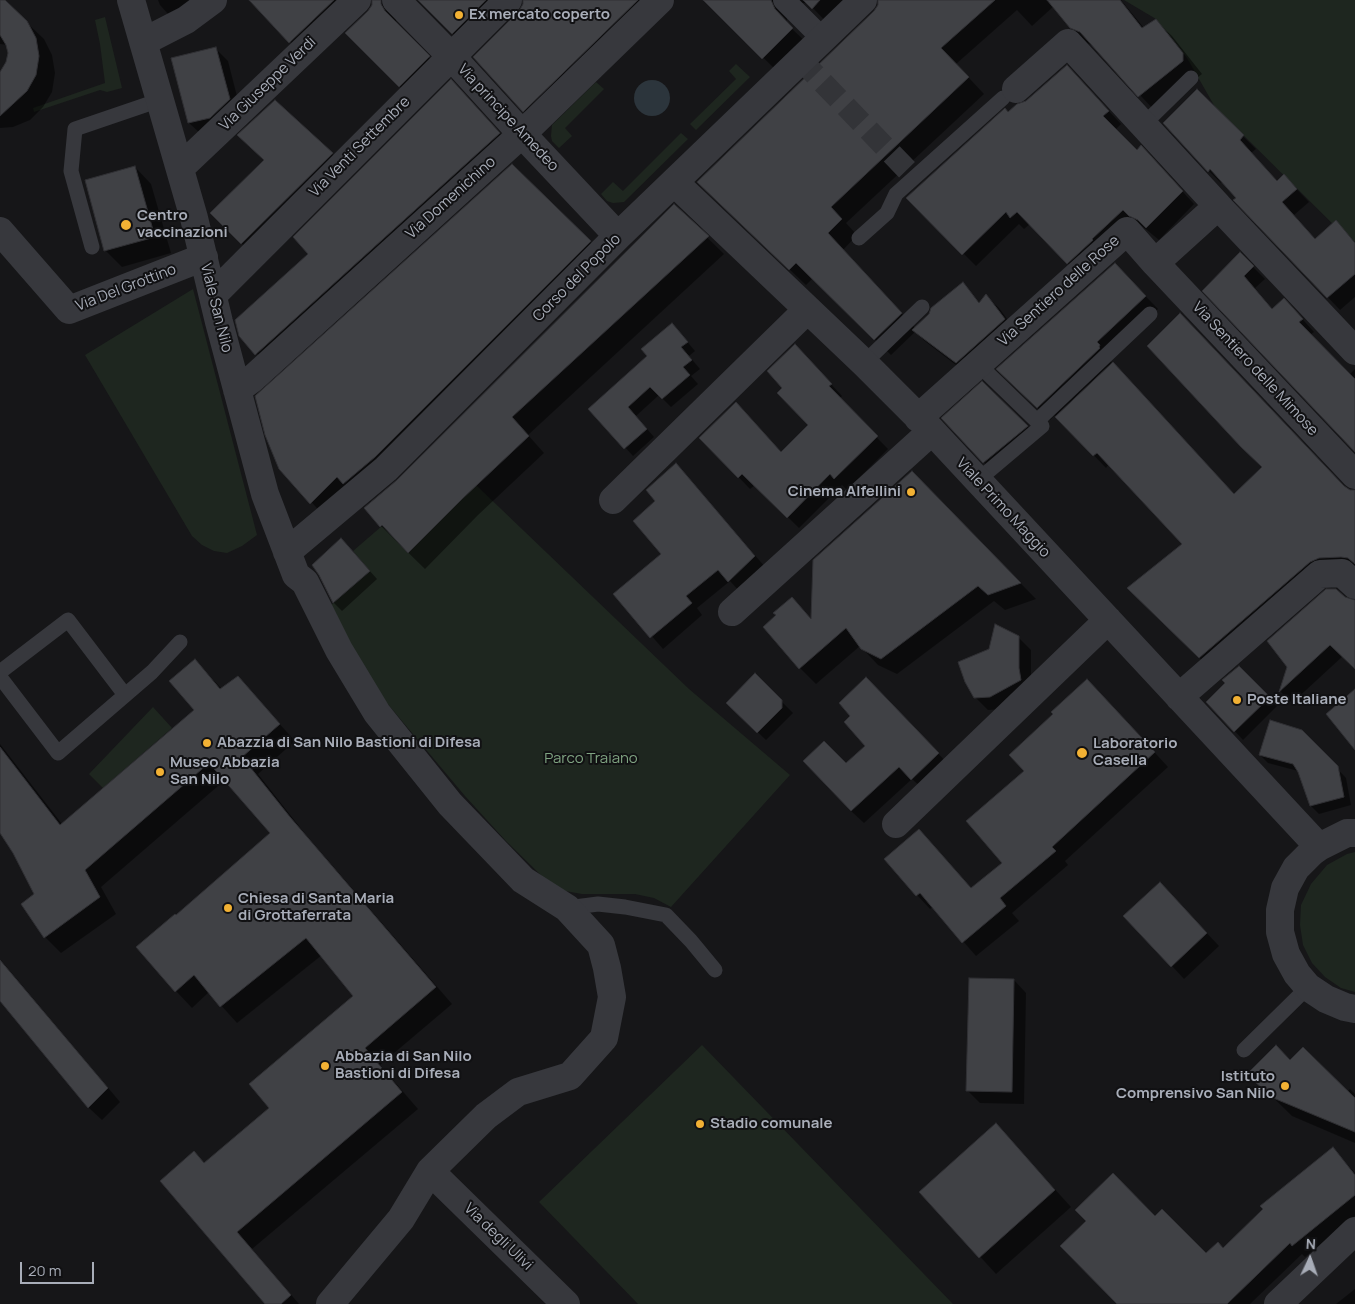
<!DOCTYPE html>
<style>
body{margin:0}
#map{position:relative;width:1355px;height:1304px;overflow:hidden;background:#161618;font-family:Manrope,sans-serif}
canvas{display:block}
.north{position:absolute;left:1285px;top:1234px;width:50px;height:50px;-webkit-text-stroke:4px #111113;paint-order:stroke;rotate:3deg;font-size:14px;font-weight:700;line-height:20px;text-align:center;color:#a8adb8}
.north::after{content:'';display:block;margin:auto;width:18px;height:22px;background:#a8adb8;clip-path:polygon(50% 0,100% 100%,50% 72%,0 100%)}
.scale{position:absolute;left:20px;top:1262px;width:74px;height:22px;box-sizing:border-box;border:2px solid #a8adb8;border-top:0;padding-left:6px;font-size:15px;line-height:18px;white-space:nowrap;color:#a8adb8;-webkit-text-stroke:4px #111113;paint-order:stroke}
</style>
<div id="map">
<canvas width="1355" height="1304"></canvas>
<div class="north">N</div>
<div class="scale">20 m</div>
</div>
<script>
const context = document.querySelector('canvas').getContext('2d');
context.lineJoin = 'round';
function fillPath(path, color) {
  context.fillStyle = color;
  context.fill(path, 'evenodd');
}
function poly(rows) {
  const path = new Path2D();
  for (const r of rows) {
    if (r.length === 3) {
      path.moveTo(r[0] + r[2], r[1]);
      path.arc(r[0], r[1], r[2], 0, 2 * Math.PI);
      continue;
    }
    path.moveTo(r[0], r[1]);
    for (let i = 2; i < r.length; i += 2) path.lineTo(r[i], r[i + 1]);
  }
  return path;
}
function strokePath(path, color, width, dash) {
  context.strokeStyle = color;
  context.lineWidth = width;
  context.lineCap = dash ? 'butt' : 'round';
  context.setLineDash(dash || []);
  context.stroke(path);
}
function write(font, color, halo, rows, align = 'center') {
  context.font = font + ' Manrope,sans-serif';
  context.lineWidth = 4;
  context.setLineDash([]);
  context.textBaseline = 'middle';
  context.strokeStyle = halo;
  context.fillStyle = color;
  for (const [text, x, y, turn = 0] of rows) {
    context.save();
    context.translate(x, y);
    context.rotate((+turn || 0) * Math.PI / 180);
    context.textAlign = isNaN(turn) ? turn : align;
    if (halo) context.strokeText(text, 0, 0);
    context.fillText(text, 0, 0);
    context.restore();
  }
}
const green = poly([
 [1124,0,1355,0,1355,246,1215,107,1187,58,1156,19],
 [105,17,122,88,107,92,100,90,34,112,33,108,105,83,100,44,95,20],
 [736,64,750,77,696,130,690,124,736,79,729,71],
 [596,82,604,89,565,128,572,136,559,148,552,141,551,136,552,125],
 [681,133,688,139,624,202,613,203,607,201,601,194,613,182,623,191],
 [193,289,257,535,242,546,227,553,214,551,202,545,192,536,85,355],
 [476,485,689,689,790,775,671,907,654,898,635,894,582,894,560,890,549,883,506,841,465,796,386,702,334,619,337,615,331,605,370,571,353,551,382,526,408,553],
 [153,707,172,728,103,788,89,774],
 [1355,852,1355,992,1341,988,1325,977,1312,963,1303,945,1300,925,1301,905,1311,884,1327,865,1347,854],
 [702,1045,953,1304,638,1304,539,1202]
]);
const water = poly([
 [652,98,18]
]);
const shadow = poly([
 [158,0,194,0,196,6,168,14,160,5],
 [251,0,675,0,665,4,539,126,524,111,520,11,524,0,521,0,468,49,424,4,417,0,408,0,397,12,396,21,400,28,444,73,415,102,347,33,369,12,373,5,373,0,370,0,306,58],
 [704,0,861,0,831,27,811,6,805,3,797,3,787,12,787,21,790,27,808,44,779,73],
 [879,0,1121,0,1144,28,1156,21,1172,36,1202,74,1155,111,1095,47,1087,43,1071,27,1054,6,1032,26,1017,10,956,64,984,94,846,223,857,235,843,250,915,328,963,284,980,303,986,296,999,308,1017,332,969,375,926,342,915,332,891,355,813,278,806,285,714,198,875,12,879,5],
 [0,4,26,22,44,39,52,55,55,73,52,92,43,107,30,120,13,127,0,128,0,72,7,62,9,53,8,45,0,44],
 [215,48,228,61,241,112,202,135,189,123],
 [1079,79,1121,124,1115,130,1137,151,1153,159,1194,204,1159,240,1136,221,1080,276,1030,224,1024,229,1019,224,976,266,908,198,1009,114],
 [1197,91,1256,149,1251,153,1277,182,1284,176,1309,202,1294,215,1316,240,1336,222,1355,242,1355,297,1340,310,1235,200,1237,198,1223,182,1221,183,1209,171],
 [467,97,515,150,272,370,240,335,309,254],
 [332,154,342,165,252,254,212,213],
 [135,167,151,184,171,253,122,267,105,250],
 [674,205,724,254,528,435,544,453,478,515,425,569,381,526,398,481],
 [590,242,607,258,327,519,280,468],
 [1240,254,1265,279,1255,288,1273,310,1296,312,1314,332,1310,335,1349,375,1355,369,1355,450,1204,291],
 [1127,277,1158,309,1109,355,1111,362,1235,495,1344,488,1351,491,1355,491,1355,570,1332,570,1212,670,1140,600,1183,544,1109,464,1106,468,1055,415,1050,420,998,369],
 [680,333,695,351,689,356,700,369,691,376,698,384,671,407,659,395,636,416,654,437,633,456,590,409],
 [806,357,842,396,839,399,888,449,847,490,842,485,799,528,755,485,750,489,701,438,781,453,809,426,784,388],
 [982,383,1035,434,992,471,943,418],
 [676,464,766,568,740,592,730,581,697,608,702,615,663,649,615,594,663,554,657,501],
 [911,472,1036,599,1005,610,994,601,897,674,878,665,860,646,816,684,800,668,792,599,812,620],
 [349,548,377,579,342,611,334,603,320,574],
 [1344,598,1355,601,1355,668,1343,656,1292,703,1281,692,1289,667],
 [1018,637,1031,650,1031,681,1003,709,988,710,975,697],
 [195,661,222,689,238,678,295,741,258,774,306,835,452,1004,380,1065,418,1109,252,1249,299,1304,267,1304,194,1153,205,1164,271,1108,355,996,322,955,237,1023,209,992,192,1008,176,991,272,833,225,780,101,887,116,914,61,953,45,937,36,894,14,852,0,831,0,744,62,824,196,710],
 [1239,667,1277,706,1243,740,1208,702,1227,683],
 [755,675,793,713,766,740,727,703],
 [879,691,951,767,925,791,912,779,864,823,851,811,846,765,867,746,852,716],
 [1101,694,1168,767,1065,861,1068,865,1012,913,1019,921,976,956,933,907,930,909,917,895,919,831,972,889,1004,863,1026,771,1055,714],
 [1302,731,1346,778,1351,805,1319,814,1311,806,1298,771,1268,763,1260,755],
 [1172,896,1219,946,1184,979,1172,966],
 [0,959,120,1102,102,1120,89,1108,0,999],
 [1014,980,1026,993,1024,1104,980,1103,967,1090],
 [1249,1074,1347,1092,1350,1089,1355,1094,1355,1143,1292,1116],
 [1012,1142,1071,1207,996,1274,921,1192],
 [1333,1149,1355,1173,1355,1216,1305,1257,1302,1254,1250,1304,1119,1304,1155,1218,1206,1255,1223,1250],
 [1355,1289,1355,1304,1336,1304]
]);
const building = poly([
 [0,0,5,0,27,21,36,38,39,56,36,75,27,91,0,116,0,72,6,62,8,53,6,45,0,35,0,0],
 [249,0,334,0,289,43,249,0],
 [372,0,381,0,381,4,385,11,430,56,399,87,345,33,368,11,372,5,372,0],
 [418,0,486,0,452,34,418,0],
 [523,0,638,0,523,112,473,57,519,11,523,4,523,0],
 [703,0,771,0,775,9,793,28,762,59,703,0],
 [803,0,820,0,812,9,803,0],
 [878,0,995,0,941,48,969,77,831,207,842,219,828,233,902,313,874,340,796,263,789,270,697,182,874,11,878,5,878,0],
 [1047,0,1120,0,1142,28,1156,19,1183,53,1183,61,1138,97,1080,32,1070,28,1047,0],
 [216,47,230,99,210,118,188,123,171,58,216,47],
 [1067,65,1109,111,1103,116,1137,150,1141,145,1183,191,1146,228,1138,220,1129,216,1123,210,1092,239,1093,240,1067,264,1017,212,1010,218,1006,212,962,255,906,198,1005,108,1008,112,1017,104,1026,101,1067,65],
 [451,79,500,133,255,355,239,336,235,320,308,254,293,237,451,79],
 [1197,89,1244,135,1240,140,1277,181,1284,174,1297,189,1282,202,1315,239,1336,220,1355,243,1355,274,1327,298,1233,200,1236,198,1210,169,1208,172,1163,123,1197,89],
 [275,100,333,153,241,244,210,213,264,160,237,135,275,100],
 [512,164,591,241,375,457,343,484,337,477,310,504,279,469,265,435,255,396,512,164],
 [135,166,155,237,104,251,85,180,135,166],
 [674,204,709,236,512,417,529,436,462,499,408,553,382,525,380,527,364,508,397,480,674,204],
 [1240,252,1254,266,1244,276,1272,309,1284,298,1303,319,1299,322,1355,379,1355,452,1202,291,1240,252],
 [1115,263,1146,296,1097,342,1100,345,1099,347,1100,348,1037,408,996,369,1115,263],
 [963,282,979,303,986,294,1005,319,956,363,912,330,929,314,931,308,963,282],
 [1180,313,1344,486,1350,490,1355,490,1355,564,1348,558,1341,557,1319,558,1310,562,1199,658,1127,588,1182,544,1097,453,1093,456,1055,417,1113,362,1234,494,1262,467,1241,447,1147,346,1180,313],
 [672,323,688,342,681,347,692,360,683,367,690,375,662,399,650,387,628,407,647,429,624,449,588,409,647,356,641,349,672,323],
 [795,344,832,384,829,386,878,436,834,479,830,474,787,518,742,474,738,478,699,438,736,402,781,452,808,425,777,393,782,388,767,371,795,344],
 [982,381,1028,426,983,463,941,418,982,381],
 [676,463,755,556,728,582,718,570,686,596,692,603,650,638,613,594,661,554,633,521,655,501,646,490,676,463],
 [912,471,1021,583,988,595,978,586,881,659,861,649,846,628,799,669,763,627,776,615,773,613,792,597,811,619,813,560,912,471],
 [341,538,370,571,333,603,319,575,312,565,341,538],
 [1326,589,1336,589,1345,597,1355,600,1355,669,1330,645,1279,692,1287,667,1267,641,1326,589],
 [995,624,1019,636,1019,668,1021,680,990,697,974,698,965,682,958,662,989,649,995,624],
 [195,659,220,689,238,676,280,724,242,757,290,817,436,987,365,1048,402,1092,237,1232,291,1295,281,1304,265,1304,160,1181,194,1151,204,1163,269,1108,249,1084,353,996,306,938,220,1007,194,975,175,992,136,947,175,914,176,915,270,833,209,763,85,870,100,897,44,938,21,904,34,894,13,853,0,833,0,747,60,825,194,710,169,681,195,659],
 [1239,666,1270,697,1234,732,1206,702,1225,683,1222,680,1239,666],
 [755,673,782,700,782,708,757,733,726,703,755,673],
 [866,677,939,753,911,780,899,767,851,811,803,761,824,741,846,763,865,746,844,722,850,716,839,703,866,677],
 [1087,679,1155,752,1052,847,1056,851,1000,898,1006,906,962,943,920,893,916,896,884,859,919,829,971,888,1002,863,966,821,1024,771,1009,755,1053,714,1051,712,1087,679],
 [1355,689,1355,750,1326,714,1355,689],
 [1270,720,1302,730,1338,766,1344,797,1310,806,1298,772,1293,764,1259,755,1270,720],
 [1160,882,1207,933,1171,967,1123,916,1160,882],
 [0,960,108,1088,88,1108,0,1001,0,960],
 [969,978,1014,979,1012,1092,966,1091,969,978],
 [1276,1045,1290,1060,1303,1047,1355,1098,1355,1132,1271,1097,1247,1074,1276,1045],
 [996,1123,1055,1190,979,1258,919,1192,996,1123],
 [1333,1147,1355,1175,1355,1195,1292,1246,1290,1243,1227,1304,1117,1304,1060,1246,1086,1221,1075,1210,1113,1173,1155,1216,1162,1209,1206,1253,1218,1242,1223,1248,1263,1209,1260,1206,1333,1147]
]);
const pedestrianTunnel = poly([
 [800,59,914,177]
]);
const service = poly([
 [1143,125,1191,78],
 [859,238,887,213,896,194,1003,98],
 [92,247,71,171,75,129,160,100],
 [864,363,922,307],
 [1037,421,1150,314],
 [978,480,1042,426,978,364],
 [0,672,68,620,125,695],
 [0,677,58,753,152,672,180,642],
 [567,908,598,904,625,907,666,915,691,941,715,970],
 [1244,1050,1308,987]
]);
const pedestrian = poly([
 [784,0,822,38]
]);
const minor = poly([
 [131,0,194,218,219,322,265,494,296,575,305,582,339,650,377,713,450,804,523,880,567,908,601,945,607,968,612,997,604,1038,570,1076,518,1092,486,1116,430,1171,401,1219,330,1304],
 [396,0,451,56,522,134,618,236],
 [143,42,186,20,213,0],
 [1016,89,1068,43,1218,206],
 [180,168,357,0],
 [674,182,864,363,932,431,1319,847],
 [0,231,69,310,204,257],
 [1155,263,1355,475],
 [213,295,508,0],
 [237,390,252,379,522,134,660,0],
 [918,418,1127,231,1155,263,1218,206,1355,351],
 [613,500,807,310],
 [287,552,386,469,618,236,863,0],
 [732,612,932,431],
 [1179,697,1320,574,1342,573,1355,585],
 [896,824,1108,620],
 [1355,833,1347,833,1319,847,1312,852,1296,868,1285,888,1280,910,1280,932,1286,954,1297,974,1308,987,1326,999,1345,1007,1355,1009],
 [430,1171,566,1304],
 [1278,1304,1355,1231]
]);
const markers = [
 [459,15,5,"#f2b134"],
 [126,225,6,"#f2b134"],
 [911,492,5,"#f2b134"],
 [1237,700,5,"#f2b134"],
 [207,743,5,"#f2b134"],
 [1082,753,6,"#f2b134"],
 [160,772,5,"#f2b134"],
 [228,908,5,"#f2b134"],
 [325,1066,5,"#f2b134"],
 [1285,1086,5,"#f2b134"],
 [700,1124,5,"#f2b134"]
];
const poiNames = [
 ["Ex mercato coperto",469,15],
 ["Centro",137,216],
 ["vaccinazioni",137,233],
 ["Cinema Alfellini",901,492,"right"],
 ["Poste Italiane",1247,700],
 ["Abazzia di San Nilo Bastioni di Difesa",217,743],
 ["Laboratorio",1093,744],
 ["Casella",1093,761],
 ["Museo Abbazia",170,763],
 ["San Nilo",170,780],
 ["Chiesa di Santa Maria",238,899],
 ["di Grottaferrata",238,916],
 ["Abbazia di San Nilo",335,1057],
 ["Bastioni di Difesa",335,1074],
 ["Istituto",1275,1077,"right"],
 ["Comprensivo San Nilo",1275,1094,"right"],
 ["Stadio comunale",710,1124]
];
const streetNames = [
 ["Via Giuseppe Verdi",268,84,-44],
 ["Via principe Amedeo",508,118,47],
 ["Via Venti Settembre",360,147,-45],
 ["Via Domenichino",451,198,-42],
 ["Corso del Popolo",577,278,-45],
 ["Via Del Grottino",126,288,-21],
 ["Via Sentiero delle Rose",1059,291,-42],
 ["Viale San Nilo",216,308,76],
 ["Via Sentiero delle Mimose",1255,369,47],
 ["Viale Primo Maggio",1003,508,47],
 ["Via degli Ulivi",498,1237,44]
];
const parkNames = [
 ["Parco Traiano",591,759]
];
fillPath(green, '#1e261f');
fillPath(water, '#2c353c');
fillPath(shadow, '#0007');
fillPath(building, '#404145');
strokePath(building, '#303034', 1);
strokePath(pedestrianTunnel, '#333438', 22, [22, 11]);
strokePath(service, '#37383d', 15);
strokePath(pedestrian, '#37383d', 22);
strokePath(minor, '#37383d', 28);
for (const [x, y, r, color] of markers) {
  const dot = new Path2D();
  dot.arc(x, y, r, 0, 2 * Math.PI);
  context.fillStyle = color;
  context.fill(dot);
  strokePath(dot, '#111113', 2);
}
write('bold 15px', '#a8adb8', '#111113', poiNames, 'left');
write('15px', '#a8adb8', '#111113', streetNames);
write('15px', '#7fa381', '#111113', parkNames);
</script>
